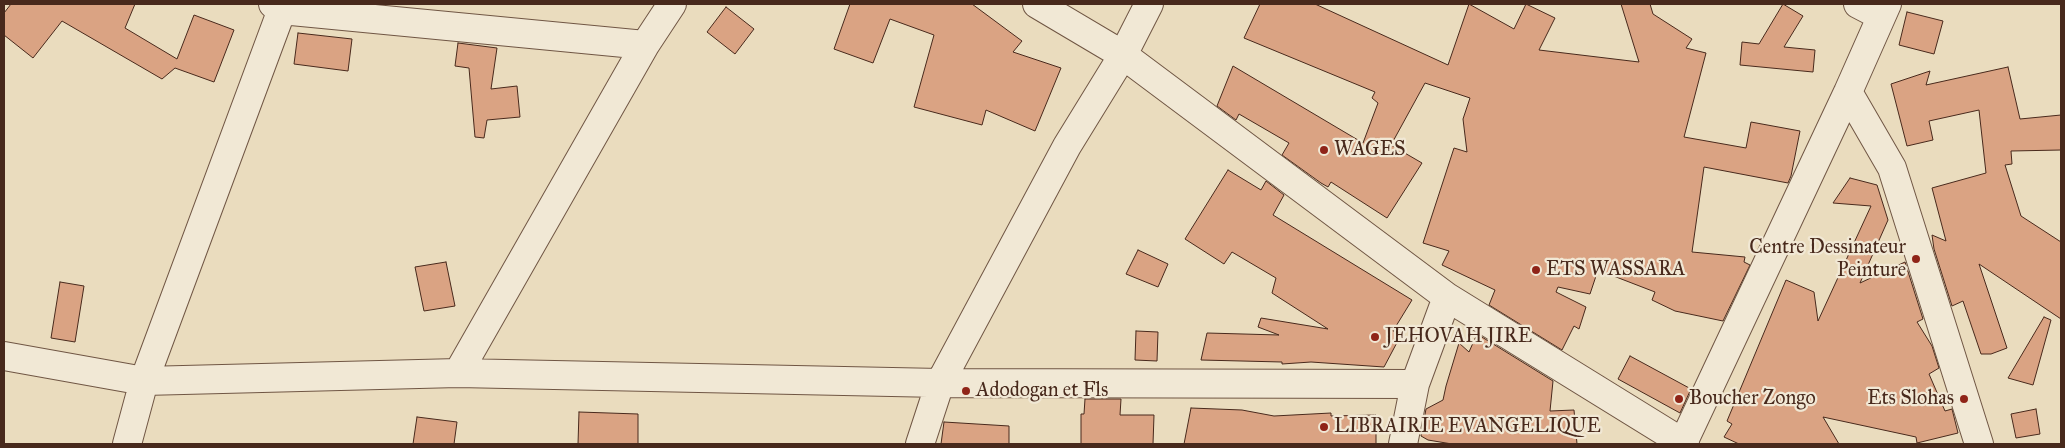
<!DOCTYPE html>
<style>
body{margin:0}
#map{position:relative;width:2065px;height:448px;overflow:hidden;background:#eadcbe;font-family:"IM FELL Great Primer",serif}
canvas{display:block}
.frame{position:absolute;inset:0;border:5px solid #48291c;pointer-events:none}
</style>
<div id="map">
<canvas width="2065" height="448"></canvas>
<div class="frame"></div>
</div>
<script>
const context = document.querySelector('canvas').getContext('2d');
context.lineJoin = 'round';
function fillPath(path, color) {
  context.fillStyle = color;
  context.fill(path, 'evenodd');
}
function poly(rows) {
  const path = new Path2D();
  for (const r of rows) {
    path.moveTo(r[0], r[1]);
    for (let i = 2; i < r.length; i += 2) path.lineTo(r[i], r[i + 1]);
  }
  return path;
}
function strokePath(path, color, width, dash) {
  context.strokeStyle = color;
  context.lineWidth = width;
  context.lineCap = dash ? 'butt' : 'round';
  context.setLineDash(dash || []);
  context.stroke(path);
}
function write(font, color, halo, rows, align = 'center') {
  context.font = font + ' "IM FELL Great Primer",serif';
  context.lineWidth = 4.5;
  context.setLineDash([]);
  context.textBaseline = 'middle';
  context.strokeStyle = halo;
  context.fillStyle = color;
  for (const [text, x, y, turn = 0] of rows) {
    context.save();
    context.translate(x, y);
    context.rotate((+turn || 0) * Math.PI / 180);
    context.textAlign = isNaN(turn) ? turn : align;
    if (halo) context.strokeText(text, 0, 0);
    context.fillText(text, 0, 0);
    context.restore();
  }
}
const building = poly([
 [11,4,135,4,125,28,177,59,194,15,234,30,214,82,175,68,162,79,62,21,33,58,4,35,4,13,11,4],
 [850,4,972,4,1022,41,1013,52,1061,68,1035,131,986,110,982,125,914,107,934,35,890,19,873,63,834,49,850,4],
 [1260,4,1315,4,1448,65,1469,4,1514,29,1526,4,1555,18,1539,50,1639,62,1621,4,1650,4,1653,14,1692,39,1686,48,1706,53,1684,137,1746,148,1751,122,1800,131,1791,176,1788,183,1704,167,1692,252,1745,257,1744,262,1750,265,1723,321,1675,311,1652,300,1655,292,1598,270,1590,294,1558,287,1556,292,1586,307,1579,329,1574,326,1562,350,1489,305,1495,290,1442,265,1449,251,1423,243,1454,148,1467,152,1463,119,1470,98,1425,83,1391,145,1422,163,1387,218,1331,182,1328,187,1321,183,1282,155,1289,143,1239,114,1236,120,1217,106,1233,66,1363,143,1378,103,1372,98,1375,92,1244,38,1260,4],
 [1783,4,1803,16,1784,47,1815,50,1813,72,1740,65,1742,42,1759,44,1783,4],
 [726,7,754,29,735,54,707,32,726,7],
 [1907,12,1943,21,1934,54,1899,45,1907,12],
 [298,33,352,39,348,71,294,64,298,33],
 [458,43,497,48,491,89,517,86,520,117,487,120,484,138,475,137,469,68,455,66,458,43],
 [2008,67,2020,119,2061,115,2061,150,2011,151,2012,164,2005,165,2021,216,2061,242,2061,319,1979,264,2007,348,1991,354,1981,354,1963,301,1952,306,1934,249,1932,235,1946,241,1932,188,1986,173,1979,110,1929,121,1933,140,1907,146,1891,84,1930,71,1926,85,2008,67],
 [1228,170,1261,190,1266,181,1284,195,1273,215,1412,300,1393,331,1401,335,1384,367,1311,362,1282,364,1282,362,1201,360,1207,333,1279,335,1258,327,1261,318,1328,329,1272,293,1276,278,1232,252,1224,264,1185,239,1228,170],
 [1850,178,1877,185,1888,220,1860,283,1905,262,1923,319,1917,322,1932,346,1939,368,1929,374,1945,411,1952,409,1958,433,1917,443,1916,437,1823,417,1839,444,1739,444,1724,437,1732,424,1727,421,1786,280,1814,292,1818,321,1871,206,1833,203,1850,178],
 [1138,250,1168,264,1158,287,1126,274,1138,250],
 [446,262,455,306,424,311,415,267,446,262],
 [60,282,84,286,75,342,51,338,60,282],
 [2044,317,2051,320,2033,385,2008,378,2044,317],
 [1136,331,1158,332,1157,361,1135,360,1136,331],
 [1477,334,1553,381,1550,411,1574,410,1577,444,1452,444,1428,440,1421,436,1426,409,1443,400,1446,386,1459,343,1469,352,1477,334],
 [1630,356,1691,389,1680,413,1618,379,1630,356],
 [1085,399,1121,399,1120,415,1154,415,1153,444,1081,444,1081,414,1084,414,1085,399],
 [1191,408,1242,410,1274,416,1331,413,1331,416,1376,415,1376,444,1184,444,1191,408],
 [2036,409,2040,434,2016,438,2011,414,2036,409],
 [579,412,638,414,638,444,578,444,579,412],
 [417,417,457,422,454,444,413,444,417,417],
 [944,422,1009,426,1009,444,941,444,944,422]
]);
const minor = poly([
 [273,4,281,10,645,45],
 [1037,4,1123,55,1447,297,1685,444],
 [1858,4,1881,16],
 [1848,92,1892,168,1979,444],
 [4,356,144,381,458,373,940,383,1415,384],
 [458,373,645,45,672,4],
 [1683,443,1848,92,1887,4],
 [127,444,144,381,284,4],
 [920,444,940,383,1067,146,1123,55,1149,4],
 [1403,444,1415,384,1447,297]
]);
const markers = [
 [1324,150,5,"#8f2418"],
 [1916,259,5,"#8f2418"],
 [1536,270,5,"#8f2418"],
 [1375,337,5,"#8f2418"],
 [966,391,5,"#8f2418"],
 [1679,399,5,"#8f2418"],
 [1964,399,5,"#8f2418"],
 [1324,427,5,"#8f2418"]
];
const poiNames = [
 ["WAGES",1334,150],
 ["Centre Dessinateur",1906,248,"right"],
 ["Peinture",1906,271,"right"],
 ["ETS WASSARA",1546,270],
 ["JEHOVAH JIRE",1385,337],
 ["Adodogan et Fls",976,391],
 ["Boucher Zongo",1689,399],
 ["Ets Slohas",1954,399,"right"],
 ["LIBRAIRIE EVANGELIQUE",1334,427]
];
fillPath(building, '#daa383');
strokePath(building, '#48291c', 1);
strokePath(minor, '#705644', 30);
strokePath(minor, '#f1e8d5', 28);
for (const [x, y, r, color] of markers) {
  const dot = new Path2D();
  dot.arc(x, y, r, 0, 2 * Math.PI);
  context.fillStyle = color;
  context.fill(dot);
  strokePath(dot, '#f1e8d5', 2);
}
write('20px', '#48291c', '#f1e8d5', poiNames, 'left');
</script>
